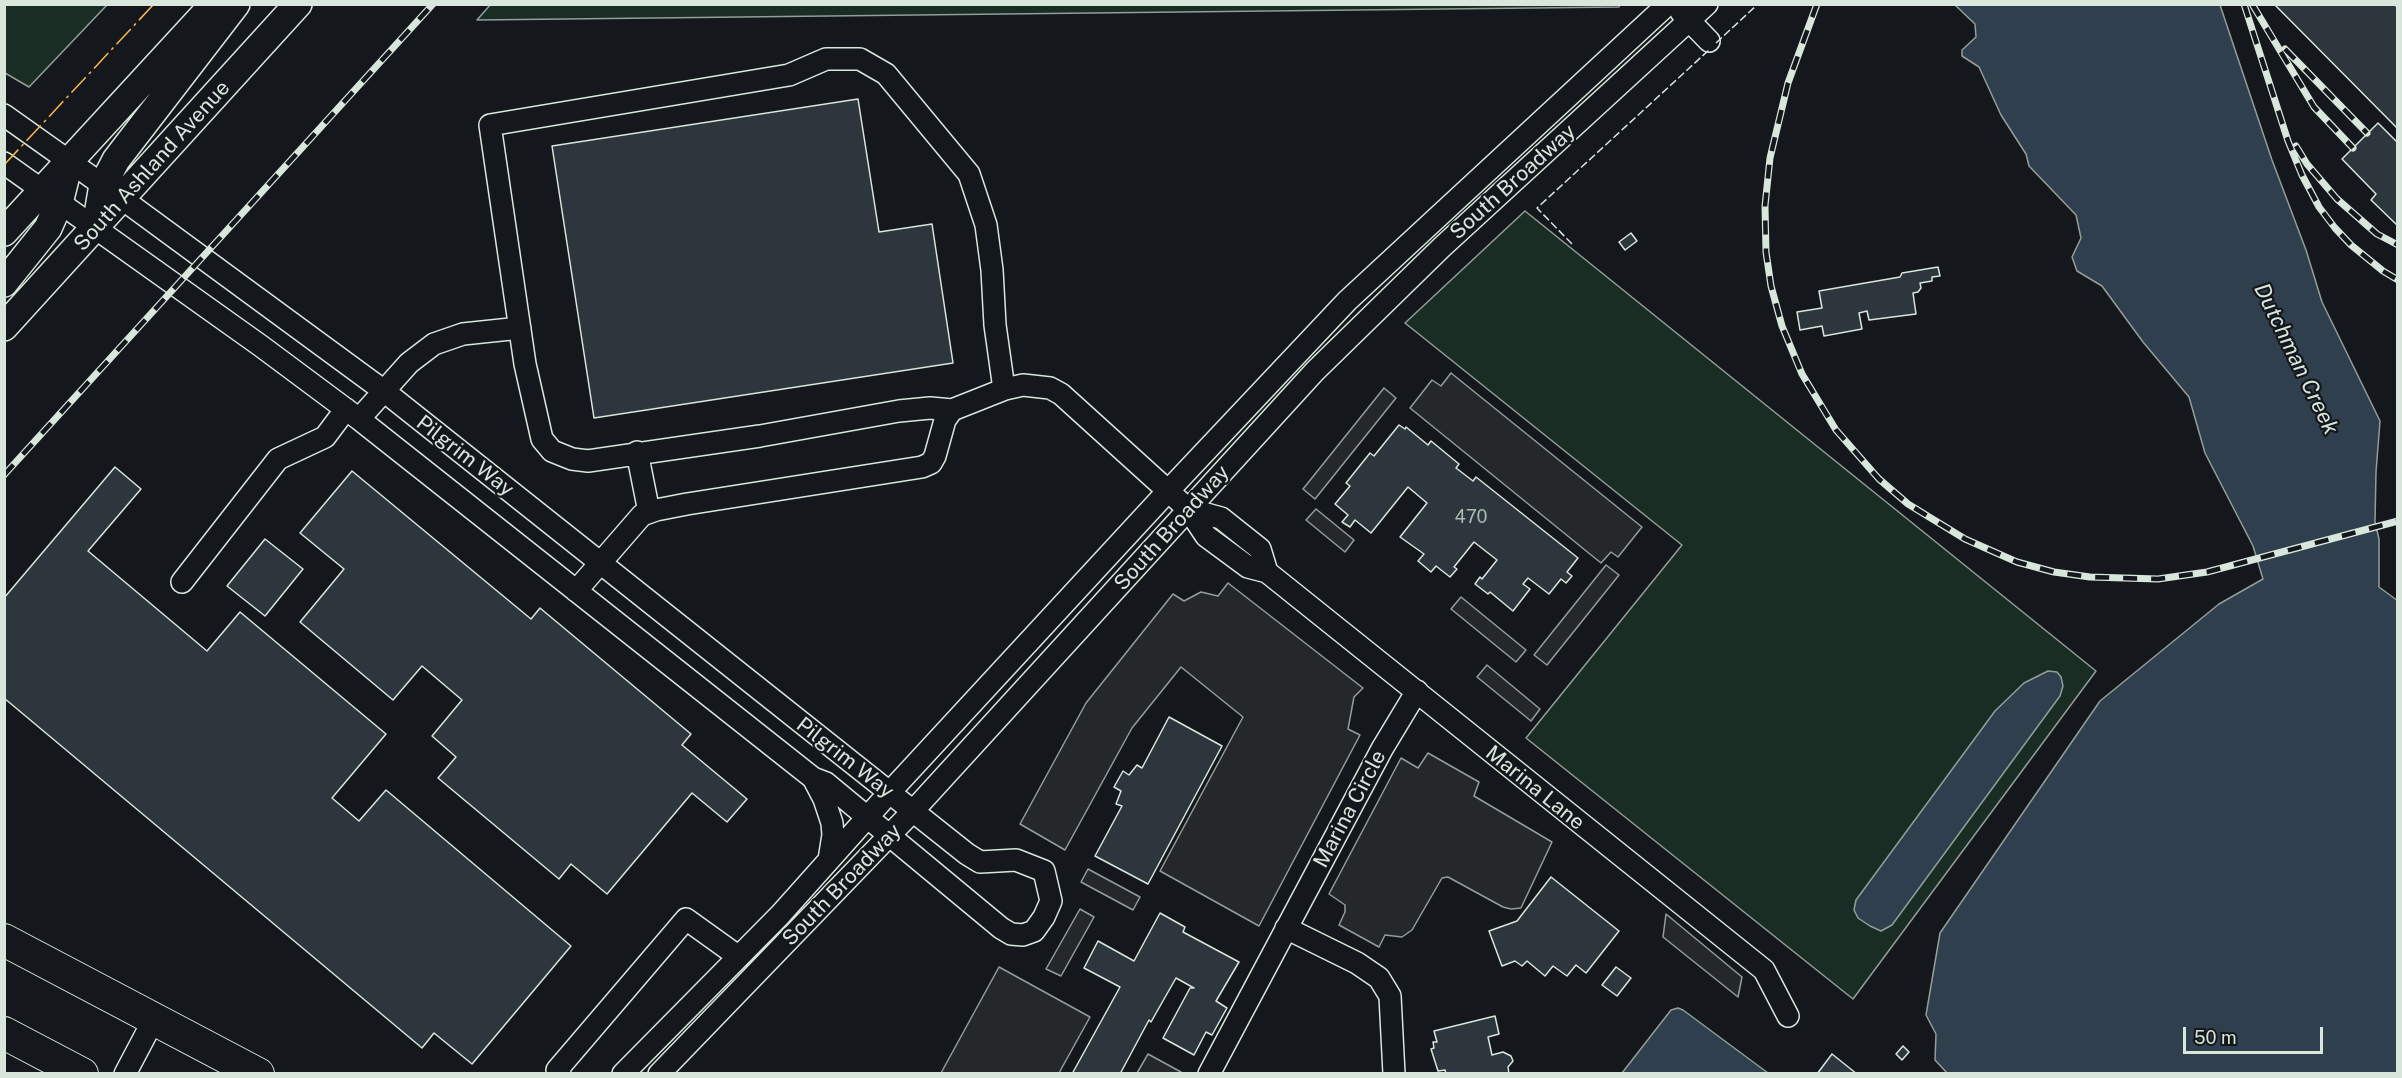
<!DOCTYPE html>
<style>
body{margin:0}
#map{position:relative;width:2402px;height:1078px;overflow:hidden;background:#14181c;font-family:"Public Sans",sans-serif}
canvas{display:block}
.frame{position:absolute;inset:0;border:6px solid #d8e6dc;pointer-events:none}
.scale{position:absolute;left:2183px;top:1027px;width:140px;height:27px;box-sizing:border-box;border:3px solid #d8e6dc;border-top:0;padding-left:8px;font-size:18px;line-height:21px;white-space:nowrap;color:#d8e6dc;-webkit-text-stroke:4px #14181c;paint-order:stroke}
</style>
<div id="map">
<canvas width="2402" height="1078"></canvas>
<div class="frame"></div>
<div class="scale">50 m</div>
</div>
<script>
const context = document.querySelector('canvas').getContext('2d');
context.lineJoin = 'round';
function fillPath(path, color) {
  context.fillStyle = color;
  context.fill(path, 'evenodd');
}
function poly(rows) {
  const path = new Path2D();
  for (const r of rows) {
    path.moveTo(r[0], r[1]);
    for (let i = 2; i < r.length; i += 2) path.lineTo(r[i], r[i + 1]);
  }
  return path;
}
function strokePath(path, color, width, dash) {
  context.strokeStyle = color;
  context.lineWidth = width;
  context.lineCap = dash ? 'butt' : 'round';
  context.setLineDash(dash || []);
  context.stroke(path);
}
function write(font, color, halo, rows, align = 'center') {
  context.font = font + ' "Public Sans",sans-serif';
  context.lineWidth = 4.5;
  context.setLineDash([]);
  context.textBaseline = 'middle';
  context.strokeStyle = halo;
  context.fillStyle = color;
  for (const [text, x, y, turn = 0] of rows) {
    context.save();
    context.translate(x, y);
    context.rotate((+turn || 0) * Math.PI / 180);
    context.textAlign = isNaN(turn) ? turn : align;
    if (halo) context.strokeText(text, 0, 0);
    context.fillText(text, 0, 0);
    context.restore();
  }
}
const green = poly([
 [5,4,107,4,107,5,29,87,5,73,5,4],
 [491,4,1620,4,1620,5,1619,7,477,20,491,4],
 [1525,211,2096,671,1853,999,1526,738,1682,545,1405,323,1525,211]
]);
const parking = poly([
 [1451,373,1642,527,1618,557,1611,552,1601,563,1410,408,1432,380,1441,386,1451,373],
 [1384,388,1396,398,1315,499,1303,489,1384,388],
 [1316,509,1354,540,1345,552,1306,520,1316,509],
 [1606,565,1619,575,1547,665,1534,655,1606,565],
 [1228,583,1363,688,1354,697,1348,729,1360,735,1259,926,1160,871,1243,717,1181,667,1132,728,1065,850,1020,824,1086,703,1173,594,1184,601,1201,592,1218,596,1228,583],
 [1461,597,1526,650,1516,662,1451,609,1461,597],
 [1487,665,1540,709,1531,721,1477,677,1487,665],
 [1428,753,1479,782,1474,796,1552,842,1521,908,1511,909,1503,907,1448,877,1442,878,1412,930,1402,937,1385,935,1379,947,1339,925,1345,912,1345,905,1329,894,1401,758,1418,768,1428,753],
 [1088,869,1140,897,1133,910,1081,882,1088,869],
 [1080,909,1094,917,1061,976,1046,969,1080,909],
 [1666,914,1742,977,1738,997,1663,937,1666,914],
 [999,967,1090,1017,1059,1073,941,1073,999,967],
 [1148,1054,1181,1072,1180,1073,1137,1073,1148,1054]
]);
const water = poly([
 [1955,5,2220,5,2272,160,2306,250,2322,302,2380,421,2376,472,2375,522,2379,539,2379,587,2398,601,2397,1073,1948,1074,1935,1060,1936,1034,1926,1015,1940,933,2100,701,2219,604,2263,579,2253,546,2205,453,2189,397,2143,342,2102,286,2077,271,2072,257,2081,238,2076,215,2029,166,2026,154,2001,115,1979,67,1962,56,1962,50,1976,37,1975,24,1955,5],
 [2048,671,2057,672,2061,677,2063,686,2060,696,1892,925,1881,931,1870,926,1858,918,1854,910,1856,900,1995,711,2024,683,2048,671],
 [1678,1008,1683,1010,1768,1073,1622,1073,1671,1010,1678,1008]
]);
const building = poly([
 [2274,4,2394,4,2398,8,2398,129,2274,4],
 [858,99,879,232,932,224,953,363,594,418,552,146,858,99],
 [2378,123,2398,143,2398,226,2371,200,2376,194,2342,159,2378,123],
 [1631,233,1637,241,1625,250,1619,242,1631,233],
 [1938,267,1940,276,1932,277,1932,281,1920,283,1921,288,1918,292,1913,293,1916,314,1869,320,1867,311,1859,313,1862,329,1824,336,1822,326,1800,330,1797,312,1822,308,1819,291,1900,277,1902,273,1938,267],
 [1399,425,1405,429,1406,427,1428,445,1431,441,1459,464,1456,468,1473,481,1476,477,1578,558,1567,572,1572,576,1566,583,1561,579,1549,594,1528,578,1523,584,1530,589,1513,611,1490,592,1488,594,1475,584,1480,577,1482,579,1497,560,1474,542,1454,567,1457,569,1450,577,1436,566,1431,572,1418,561,1424,554,1400,537,1427,503,1408,487,1371,533,1355,520,1350,527,1342,522,1348,515,1335,504,1350,486,1346,483,1370,453,1374,456,1399,425],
 [115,467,141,489,88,551,207,651,240,612,386,734,332,798,359,821,386,790,571,946,472,1064,434,1033,422,1048,4,698,4,598,115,467],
 [352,471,531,619,540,608,691,734,682,745,747,799,727,822,692,793,607,894,571,864,559,879,438,778,456,757,432,736,462,700,422,666,393,700,300,622,344,569,300,533,352,471],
 [265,539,303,569,265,616,227,586,265,539],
 [1169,717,1222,746,1148,884,1095,856,1122,806,1116,804,1121,791,1114,787,1123,771,1129,775,1137,765,1142,768,1169,717],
 [1551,877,1619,931,1586,973,1576,965,1567,976,1553,966,1545,976,1527,961,1522,966,1515,961,1502,966,1489,931,1517,921,1551,877],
 [1160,913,1185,927,1183,932,1239,962,1216,1001,1227,1008,1212,1035,1206,1032,1194,1055,1163,1038,1190,988,1194,988,1176,978,1151,1022,1149,1020,1120,1074,1072,1074,1120,987,1084,968,1098,941,1134,961,1160,913],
 [1616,967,1631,978,1617,996,1602,985,1616,967],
 [1495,1016,1499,1034,1488,1037,1492,1055,1503,1052,1511,1056,1513,1061,1508,1067,1509,1074,1446,1074,1445,1070,1438,1071,1431,1049,1434,1048,1433,1042,1437,1042,1434,1031,1495,1016],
 [1903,1046,1909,1052,1902,1060,1896,1054,1903,1046],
 [1832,1054,1857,1074,1817,1074,1832,1054]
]);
const minor = poly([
 [1681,12,1709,41],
 [4,115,121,198,384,391,967,854,980,862,1016,860,1044,871,1051,901,1044,917,1034,931,1023,935,1011,934,1001,928,826,783,813,778,359,419,261,346,4,163],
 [952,410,930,408,899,411,760,436,588,461,572,459,552,451,542,439,525,364,490,125,789,75,826,59,860,59,886,74,969,174,986,225,992,270,995,325,1004,389],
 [359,419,409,363,434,344,463,334,520,328],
 [637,452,649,512],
 [1188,509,1221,518,1260,549,1267,572],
 [182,582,278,459,325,437,346,409],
 [576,591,642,515,656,510,687,504,922,467,931,463,935,456,945,420,952,410,1005,389,1023,385,1050,388,1061,394,1188,509,1206,536,1248,567,1267,572,1764,970,1788,1016],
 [813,778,824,799,832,823,833,835,829,860],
 [1286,928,1357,963,1379,978,1390,996,1394,1074],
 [125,1074,154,1019],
 [560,1074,557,1070,686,919,739,957],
 [623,1074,780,915,889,793,1168,491,1347,301,1668,4],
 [659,1074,913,811,1315,371,1442,247,1707,4],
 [1209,1074,1382,749,1417,691]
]);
const major = poly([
 [96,226,103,185,116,160,236,4],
 [4,232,214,4],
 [4,283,48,228,59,203,69,163],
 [4,327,298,4]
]);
const highway = poly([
 [4,940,258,1074],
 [4,1033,82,1074]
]);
const rail = poly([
 [1817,4,1788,83,1770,158,1765,206,1766,252,1771,286,1782,326,1802,374,1836,430,1879,479,1908,504,1965,539,2017,562,2054,572,2090,577,2158,579,2207,572,2398,521],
 [2244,4,2288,141,2302,175,2319,207,2335,228,2351,245,2383,271,2398,280],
 [2252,4,2314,107,2353,148],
 [2285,49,2367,133],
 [2296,146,2307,164,2337,199,2377,234,2398,245],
 [4,475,433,4]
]);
const fence = poly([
 [1716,43,1758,4],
 [1572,244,1537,208,1710,49]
]);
const power = poly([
 [4,165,154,4]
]);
const numberNames = [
 ["470",1471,517]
];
const streetNames = [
 ["South Ashland Avenue",152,166,-48],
 ["South Broadway",1513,182,-42],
 ["Pilgrim Way",465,456,38],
 ["South Broadway",1172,528,-48],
 ["Pilgrim Way",845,758,38],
 ["Marina Lane",1535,788,39],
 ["Marina Circle",1350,809,-62],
 ["South Broadway",842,885,-46]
];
const waterNames = [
 ["Dutchman Creek",2296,359,64]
];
fillPath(green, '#1a2d24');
strokePath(green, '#939e99', 1.5);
fillPath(parking, '#24282b');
strokePath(parking, '#939e99', 1.5);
fillPath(water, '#2f3f4d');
strokePath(water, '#939e99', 1.5);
fillPath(building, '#2c363c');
strokePath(building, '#d8e6dc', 1.5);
strokePath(minor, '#d8e6dc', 24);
strokePath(major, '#d8e6dc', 30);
strokePath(highway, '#d8e6dc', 34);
strokePath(minor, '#14181c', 21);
strokePath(major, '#14181c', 27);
strokePath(highway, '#14181c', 32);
strokePath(rail, '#d8e6dc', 7);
strokePath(rail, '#14181c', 4.5, [14]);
strokePath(fence, '#d8e6dc', 1.5, [8, 3]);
strokePath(power, '#ffb74d', 1.5, [21, 4.5, 3, 4.5]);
write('18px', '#adbab4', null, numberNames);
write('21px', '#d8e6dc', '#14181c', streetNames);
write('italic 22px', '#d8e6dc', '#14181c', waterNames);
</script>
